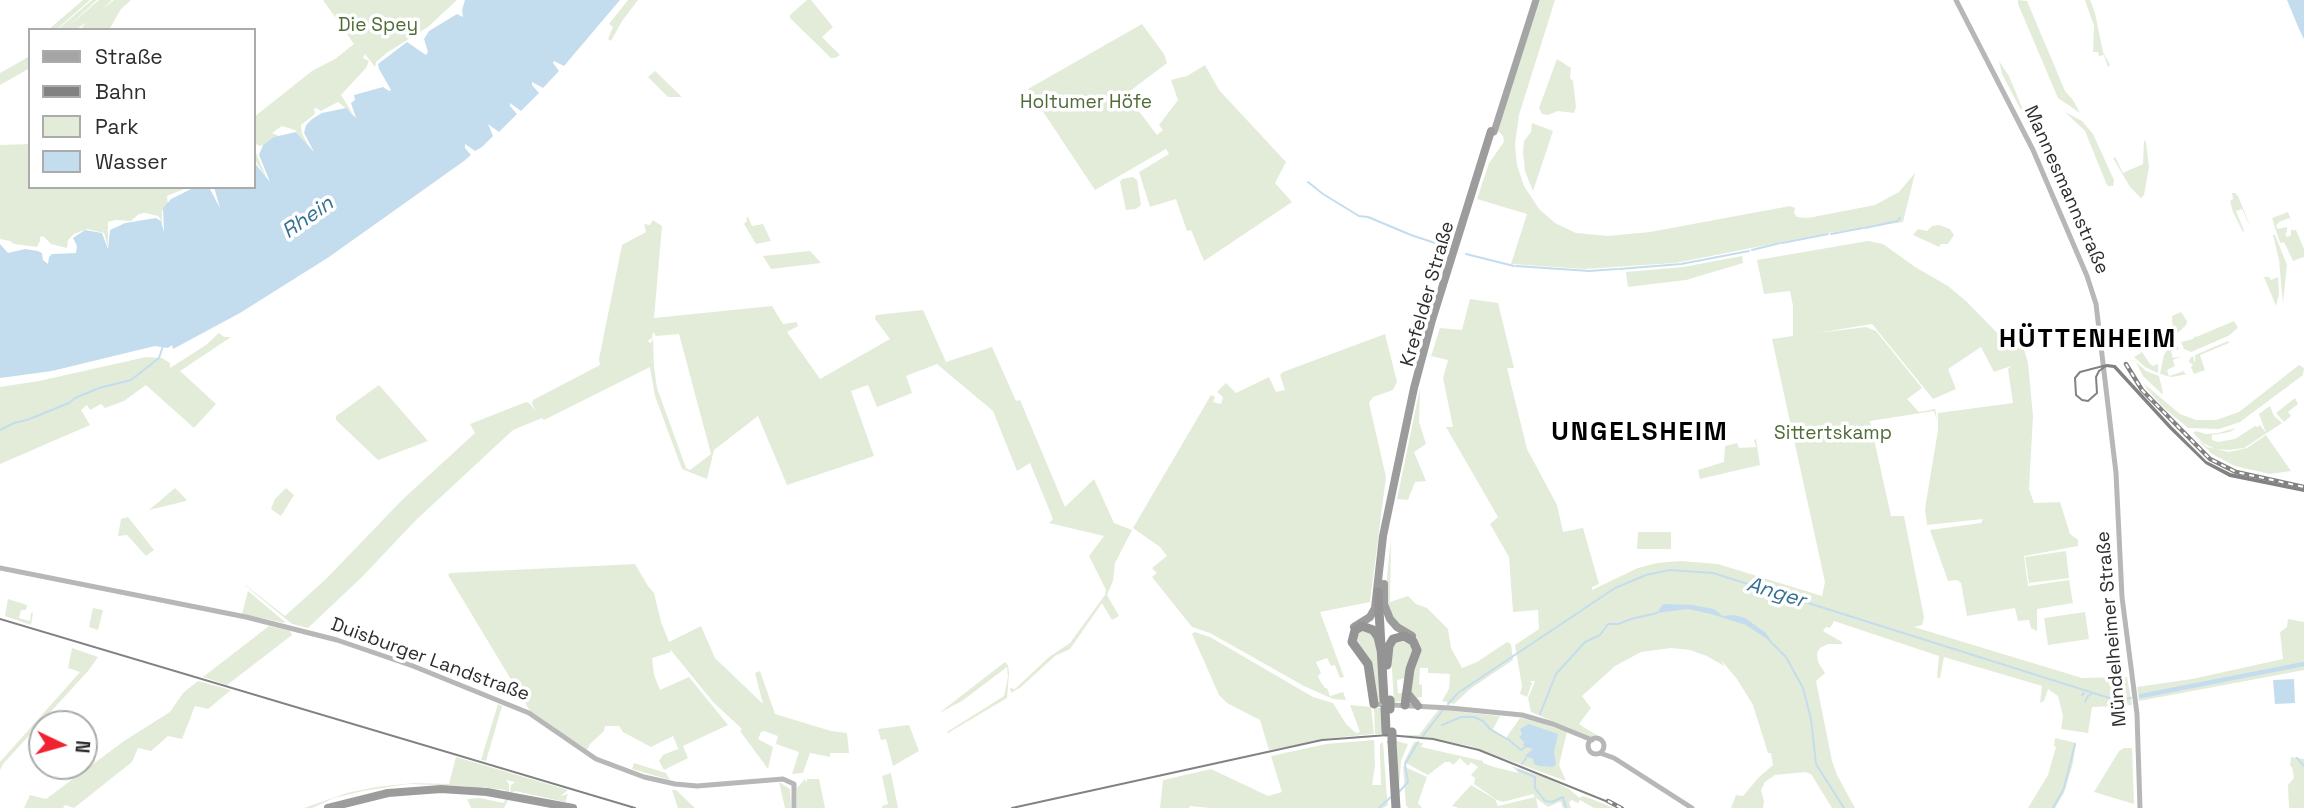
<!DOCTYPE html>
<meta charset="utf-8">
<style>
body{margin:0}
#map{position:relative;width:2304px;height:808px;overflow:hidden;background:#fff;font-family:"Space Grotesk",sans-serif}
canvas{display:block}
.legend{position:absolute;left:28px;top:28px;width:228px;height:161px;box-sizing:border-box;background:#fff;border:2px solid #ababab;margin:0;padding:9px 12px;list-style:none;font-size:21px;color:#2d2d2d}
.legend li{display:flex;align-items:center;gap:14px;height:35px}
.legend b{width:35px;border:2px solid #ababab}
.north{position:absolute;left:28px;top:710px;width:70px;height:70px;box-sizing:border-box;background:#fff;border:2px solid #ababab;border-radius:50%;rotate:95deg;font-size:19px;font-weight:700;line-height:28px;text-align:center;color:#2d2d2d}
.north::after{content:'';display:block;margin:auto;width:24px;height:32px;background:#f22130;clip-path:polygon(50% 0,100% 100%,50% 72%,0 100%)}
</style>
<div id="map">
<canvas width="2304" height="808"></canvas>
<ul class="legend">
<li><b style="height:9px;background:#a5a5a5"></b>Straße</li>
<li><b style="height:9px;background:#828282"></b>Bahn</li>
<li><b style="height:19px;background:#e3ecd9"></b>Park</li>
<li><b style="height:19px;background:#c4ddee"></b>Wasser</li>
</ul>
<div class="north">N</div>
</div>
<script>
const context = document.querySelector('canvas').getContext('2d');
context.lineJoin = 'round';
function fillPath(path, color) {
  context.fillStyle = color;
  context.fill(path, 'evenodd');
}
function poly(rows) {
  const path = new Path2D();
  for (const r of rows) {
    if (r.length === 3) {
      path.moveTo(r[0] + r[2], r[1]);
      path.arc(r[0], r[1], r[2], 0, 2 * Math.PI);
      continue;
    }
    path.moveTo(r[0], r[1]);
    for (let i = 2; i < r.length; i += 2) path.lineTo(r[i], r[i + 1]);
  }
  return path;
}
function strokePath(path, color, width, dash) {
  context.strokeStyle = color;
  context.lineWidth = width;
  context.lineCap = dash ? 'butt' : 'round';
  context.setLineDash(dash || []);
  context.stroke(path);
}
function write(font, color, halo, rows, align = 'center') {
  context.font = font + ' "Space Grotesk",sans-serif';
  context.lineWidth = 7;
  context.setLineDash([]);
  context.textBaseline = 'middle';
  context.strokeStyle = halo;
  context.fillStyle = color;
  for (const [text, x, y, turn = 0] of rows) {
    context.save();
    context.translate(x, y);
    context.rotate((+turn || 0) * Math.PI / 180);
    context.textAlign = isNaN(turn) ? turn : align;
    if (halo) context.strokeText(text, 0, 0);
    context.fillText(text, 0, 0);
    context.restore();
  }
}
const green = poly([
 [83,0,90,0,56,30,48,30],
 [92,0,97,0,65,29,99,0,112,0,103,9,114,0,131,0,121,9,109,30,85,30,82,27,87,22,75,30,57,30],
 [323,0,457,0,428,27,388,52,376,62,375,67,365,54,363,58,369,61,366,68,341,95,353,114,338,102,321,111,316,108,314,109,315,114,301,125,302,134,312,151,295,130,282,126,272,133,279,136,263,145,259,146,257,144,254,148,266,177,254,159,254,117,312,71,335,59,354,44],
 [628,0,638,0,622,21,611,41,608,39,613,27,609,24],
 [807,0,811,0,833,27,822,37,840,55,835,58,831,58,790,18,790,15],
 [1538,0,1555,0,1519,115,1515,144,1517,165,1524,186,1539,209,1555,223,1576,233,1608,236,1650,232,1790,206,1795,208,1794,213,1797,217,1808,218,1875,205,1899,192,1915,173,1903,222,1828,233,1675,263,1584,269,1511,264,1527,214,1477,199,1489,163,1504,142,1503,136,1497,130],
 [2018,0,2027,1,2065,91,2073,100,2080,113,2058,98,2018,4],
 [2085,0,2090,0,2095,13,2103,52,2110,65,2108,67,2104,55,2099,56,2098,52,2093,52,2094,26],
 [1142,24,1164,54,1167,63,1126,94,1157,135,1163,130,1159,125,1178,100,1171,80,1187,76,1205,65,1219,90,1286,162,1275,183,1292,202,1204,261,1191,230,1187,231,1176,199,1150,207,1139,172,1169,154,1166,149,1095,190,1028,89],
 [30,56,30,68,0,85,0,73],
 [1557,59,1571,68,1570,78,1573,81,1576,107,1574,113,1558,111,1548,115,1542,114,1539,108],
 [1999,61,2009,76,2030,127,2002,74],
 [655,71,681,96,681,97,668,97,648,77],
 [2065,112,2082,121,2093,134,2114,180,2113,186,2108,186,2106,183,2085,131],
 [1532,123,1553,131,1533,191,1525,171,1523,152,1524,141,1531,132],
 [2144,140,2146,142,2149,167,2144,195,2141,198,2130,187,2113,158,2115,157,2123,173,2143,164],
 [30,144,30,187,189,187,167,196,168,205,162,211,162,228,161,220,158,216,145,213,139,214,131,221,116,220,108,222,108,247,104,233,87,229,74,234,68,240,67,248,51,244,43,236,40,237,40,241,37,247,14,244,10,241,0,239,0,145],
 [1133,177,1137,180,1141,205,1136,209,1126,210,1120,182,1122,179],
 [2232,193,2235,193,2238,196,2249,223,2250,226,2242,209,2236,211,2244,231,2243,232,2233,212,2230,201,2233,199],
 [2288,212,2291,220,2289,218,2279,222,2276,226,2278,229,2287,227,2287,232,2285,234,2287,237,2291,235,2291,230,2296,230,2304,249,2304,257,2293,261,2284,242,2280,243,2272,218],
 [748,217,752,226,763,224,771,241,756,244,744,224,747,221,746,218],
 [653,220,662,226,654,318,772,306,783,324,797,322,798,326,787,332,820,379,890,339,875,319,876,315,923,310,946,362,992,347,1016,401,1020,400,1065,507,1094,479,1114,523,1132,530,1115,563,1113,581,1107,595,1119,616,1112,620,1102,603,1070,649,1055,656,1021,687,1011,693,1010,688,1015,689,1049,657,1070,643,1105,595,1106,590,1089,556,1104,536,1049,523,1053,519,1030,463,1017,471,993,411,937,364,906,376,912,393,877,407,868,385,851,391,874,456,787,485,758,416,714,450,707,479,682,469,655,396,650,367,544,420,542,418,513,430,415,521,363,576,308,628,292,624,247,587,244,584,285,616,327,578,402,500,475,433,470,424,526,402,529,403,536,411,532,404,533,400,600,365,599,359,622,245,646,232,644,224,650,225],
 [653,332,656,336,679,334,711,454,690,470,686,468,657,388,654,367,653,338,651,343,647,341,652,338],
 [1939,225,1950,229,1954,235,1948,244,1941,244,1939,247,1913,235,1918,229,1927,231,1932,226],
 [2273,235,2275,235,2287,265,2283,303,2279,260],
 [1868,241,1883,244,1915,267,1948,286,1967,302,2002,338,2006,347,2021,339,2028,363,2033,416,2029,489,2034,503,2060,502,2070,534,2078,540,2078,546,2024,556,2028,586,2069,580,2073,603,2037,609,2037,631,2031,628,2029,620,2018,621,2015,608,1967,616,1961,583,1957,580,1948,581,1930,530,1981,523,1983,519,1927,525,1925,509,1938,430,1938,413,2013,403,2008,369,2011,366,1994,372,1981,347,1948,369,1956,389,1933,399,1872,324,1817,333,1866,327,1876,331,1922,388,1907,399,1919,412,1935,409,1936,413,1937,420,1934,411,1870,421,1891,516,1904,516,1924,617,1922,625,1914,627,2082,678,2127,677,2132,705,2092,707,2088,733,2061,729,2063,716,2058,696,2048,689,2044,701,2040,703,2042,686,1944,657,1940,678,1937,678,1939,656,1834,621,1830,628,1826,627,1823,631,1842,642,1842,644,1828,644,1820,648,1817,653,1818,662,1825,673,1816,681,1832,761,1837,775,1855,808,1832,808,1811,774,1805,772,1775,775,1765,782,1761,790,1764,801,1763,808,1731,808,1736,795,1743,796,1759,777,1773,765,1771,753,1768,753,1753,705,1737,679,1722,661,1724,666,1707,656,1690,650,1671,648,1641,652,1615,666,1582,696,1591,708,1579,724,1598,736,1590,737,1531,712,1528,698,1535,681,1530,681,1532,683,1527,697,1520,694,1522,686,1515,645,1539,629,1538,610,1513,612,1509,557,1490,524,1498,517,1446,427,1453,427,1443,378,1448,360,1431,356,1440,328,1462,330,1470,299,1498,303,1514,368,1507,368,1527,449,1557,505,1563,532,1583,528,1599,584,1592,587,1592,590,1638,568,1657,563,1681,561,1718,564,1822,596,1825,582,1772,339,1793,336,1793,306,1790,291,1764,294,1757,260],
 [810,251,821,263,771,269,763,256],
 [1742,256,1743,263,1686,280,1628,287,1626,272,1683,267],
 [2264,277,2269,277,2271,280,2278,277,2279,294,2276,306],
 [2181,312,2187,321,2186,325,2180,331,2173,334,2172,316],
 [2234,321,2238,328,2228,336,2191,352,2184,349,2181,342,2193,339,2195,336,2196,337],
 [219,333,224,337,231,337,180,371,216,404,194,428,146,385,124,401,105,408,101,404,90,410,87,405,81,410,90,425,0,464,0,387,39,381,146,357,162,358,170,363,170,368,206,345],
 [1385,334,1397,382,1393,390,1373,397,1369,403,1386,477,1370,602,1320,612,1344,677,1340,678,1335,665,1331,666,1327,658,1316,662,1321,673,1318,676,1320,681,1325,688,1327,688,1330,696,1343,692,1346,700,1333,699,1304,686,1210,633,1192,627,1152,577,1157,573,1152,568,1167,556,1160,547,1133,528,1211,395,1215,397,1213,402,1221,404,1223,397,1217,392,1226,383,1236,393,1269,377,1276,392,1285,390,1280,375,1283,372],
 [2173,340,2179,349,2171,351,2173,358,2182,356,2173,360,2175,366,2167,370,2169,376,2184,371,2185,374,2189,374,2171,377,2160,374,2164,355],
 [2228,341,2229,343,2200,355,2205,370,2194,374,2191,367,2193,365,2189,362,2190,358,2193,356,2195,364,2195,355],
 [2142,352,2150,364,2153,366,2158,364,2158,373,2145,367,2134,357],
 [2136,362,2146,371,2159,376,2163,393,2162,394,2143,376],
 [2299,365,2304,368,2303,375,2240,422,2219,429,2188,428,2162,406,2148,390,2143,383,2180,414,2196,420,2216,420,2239,412],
 [379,385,428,441,378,460,336,420,336,416],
 [1420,388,1419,422,1426,444,1414,452,1426,481,1415,482,1408,500,1397,499],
 [2295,398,2298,404,2288,412,2291,416,2284,422,2276,413],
 [2270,406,2274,416,2282,423,2244,448,2229,450,2215,449,2203,443,2193,433,2196,431,2206,434,2218,433,2236,428,2230,432,2212,435,2212,440,2218,442,2235,439,2255,426,2257,427,2260,425,2266,433,2259,414],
 [2266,435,2291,471,2270,474,2235,466,2212,454,2194,436,2207,447,2229,452,2247,448],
 [1756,439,1760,465,1700,479,1698,470,1724,462,1725,446,1737,443,1739,448,1756,447,1754,440],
 [175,488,186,499,186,501,149,510],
 [286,488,294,495,281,516,271,509,275,499],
 [128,517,154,550,146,556,127,535,118,536,121,519],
 [1638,532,1671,532,1671,549,1637,549],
 [1391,537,1390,602,1408,596,1416,604,1427,608,1448,629,1451,648,1462,668,1477,662,1507,642,1511,644,1513,660,1470,689,1454,704,1442,701,1449,689,1450,674,1428,673,1428,668,1420,668,1419,684,1422,685,1422,697,1417,698,1423,702,1417,701,1410,694,1414,669,1420,650,1417,638,1393,619,1388,605,1387,578],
 [2066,551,2069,578,2029,583,2025,557],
 [635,564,648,586,654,593,661,622,669,642,701,626,715,658,763,704,755,673,760,671,775,714,831,731,847,733,849,753,830,753,830,757,810,753,803,773,792,774,799,752,776,744,778,736,764,731,761,732,758,739,773,747,768,769,740,731,742,729,713,702,670,649,671,652,652,658,654,675,660,690,689,677,728,725,683,746,688,758,664,770,659,761,663,755,680,748,678,748,673,736,651,747,623,732,619,726,605,726,604,731,590,744,587,750,530,711,448,575,450,573],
 [248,591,285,622,284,623,242,614],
 [8,599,27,605,26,610,21,610,19,618,30,621,31,613,33,613,31,625,5,616],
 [93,608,103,610,98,630,89,627],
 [2085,612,2089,639,2048,645,2044,618],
 [2288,619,2304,622,2304,670,2139,701,2137,687,2192,679,2283,659,2280,632,2287,627],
 [269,626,290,631,292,635,227,685,203,677],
 [1364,627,1377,638,1381,702,1376,701,1371,677,1356,647,1355,632],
 [1195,632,1210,637,1313,697,1333,703,1346,724,1356,733,1360,732,1350,705,1371,707,1374,734,1332,738,1269,750,1260,720,1227,703,1219,695,1192,634],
 [1405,638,1415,647,1405,678,1397,680,1398,693,1402,693,1404,683,1406,682,1402,701,1394,702,1391,653,1395,643],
 [72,648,98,657,88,671,3,764,0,770,0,762,80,672,68,668],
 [1005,662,1008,665,1009,673,1007,698,948,733,947,732,1004,696,1008,677,1007,667,962,701,939,713],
 [198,681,231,690,208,709,195,706,182,739,168,736,151,751,138,748,132,762,74,808,65,805,63,808,24,808,30,795,46,799,124,741,170,712,183,693],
 [498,704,502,706,486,761,481,760],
 [1374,708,1381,708,1382,734,1375,734],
 [1439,709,1500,716,1493,729,1506,738,1520,718,1542,723,1567,732,1559,765,1566,781,1470,746,1434,739,1400,735,1419,735],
 [909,725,919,751,893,766,886,739,881,740,878,729],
 [2055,738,2076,743,2073,763,2064,793,2055,808,2028,808,2048,775,2056,747,2054,746],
 [1374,740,1375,765,1372,785,1381,785,1380,754,1380,744,1383,742,1387,798,1388,805,1383,808,1210,808,1190,806,1189,808,1160,808,1163,780,1211,769,1268,796,1282,792,1271,756,1326,744],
 [1396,741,1408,744,1401,761,1399,787],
 [1414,742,1423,743,1421,747,1483,761,1483,763,1494,767,1519,773,1511,766,1547,778,1569,789,1580,798,1582,796,1589,798,1614,808,1594,808,1580,800,1578,803,1572,800,1569,802,1571,808,1563,808,1561,802,1559,802,1548,807,1536,798,1538,808,1459,808,1452,806,1471,785,1495,799,1498,806,1535,797,1533,794,1503,802,1497,800,1474,784,1475,778,1471,775,1478,767,1471,762,1468,766,1460,758,1453,765,1450,762,1445,762,1428,775,1404,762],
 [2124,748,2132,748,2134,804,2094,792,2119,751],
 [456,757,568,790,561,796,568,794,565,802,515,791,510,793,511,785,515,782,506,780,509,784,509,793,505,790,482,787,481,789,466,786,408,784,363,791,334,798,312,808,304,808,347,793,376,787,414,783,449,784],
 [2291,757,2304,759,2304,808,2289,808,2288,785,2294,778,2292,767,2290,766],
 [634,763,666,773,670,780,632,769],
 [1403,766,1427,777,1418,803,1422,808,1409,808,1406,806],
 [891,773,898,808,882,808,882,806,888,804,882,776],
 [805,779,807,783,807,779,819,779,825,808,797,808,797,788],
 [779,782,790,789,791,808,785,808],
 [672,790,676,790,695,808,678,808],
 [479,798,504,803,505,800,508,800,504,808,471,808,467,799]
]);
const water = poly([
 [465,0,620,0,564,66,554,61,553,63,559,71,543,88,532,82,532,85,539,93,521,111,510,103,510,106,517,114,499,132,488,124,493,136,482,147,475,151,465,144,465,148,471,155,464,161,329,257,240,313,173,349,172,345,168,348,155,346,52,371,0,378,0,244,8,253,25,249,38,251,42,253,43,260,48,264,49,257,52,254,76,253,77,246,73,238,85,230,102,233,108,249,110,230,125,223,156,218,161,221,164,232,163,208,171,199,193,188,210,189,220,208,214,187,254,187,254,162,270,182,259,155,263,145,274,137,296,132,314,152,304,133,306,125,312,119,322,113,346,108,356,118,351,103,355,100,354,95,383,87,389,91,391,90,379,69,378,64,407,42,426,55,428,52,424,39,429,31,457,14,463,17,462,10],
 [2287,0,2304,0,2304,39,2299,29],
 [1663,604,1692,605,1714,609,1723,616,1734,615,1745,618,1766,633,1774,645,1773,646,1767,639,1746,625,1711,614,1688,609,1657,613],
 [2294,679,2295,703,2275,704,2273,680],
 [1529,724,1558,734,1554,752,1556,764,1553,767,1539,766,1534,764,1533,759,1525,756,1533,749,1523,746,1524,742,1519,737,1522,734,1520,729]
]);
const stream = poly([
 [1308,182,1323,194,1359,216,1368,217,1411,235,1447,247],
 [1865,228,1898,221,1900,218],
 [1831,234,1863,228],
 [1782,243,1828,234],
 [1752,250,1780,243],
 [1466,254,1514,266],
 [1516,266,1589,271,1617,269],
 [1619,269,1681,264,1749,251],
 [0,430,14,423,27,420,69,403,75,398,99,388,131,380,159,358,163,346],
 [1773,644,1786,657,1803,688,1811,719,1816,764,1844,808],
 [2082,695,2084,693],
 [2085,702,2088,696,2093,693],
 [1448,704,1458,693,1615,588,1646,575,1669,570,1713,573,2103,696,2117,700,2131,698],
 [1540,714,1556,674,1585,642,1600,635,1608,624,1618,624,1631,619,1657,613],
 [1442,725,1461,717,1474,717,1483,721,1491,730,1509,740,1521,750,1528,745],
 [1422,737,1443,710],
 [2297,758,2304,766],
 [1522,764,1526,758],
 [1518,770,1535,777,1535,788,1545,801,1552,802,1563,797,1566,808],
 [1399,792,1408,782,1405,764,1418,742],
 [1379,808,1391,797],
 [2053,808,2064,788,2075,744]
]);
const river = poly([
 [2141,696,2304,664]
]);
const secondary = poly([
 [1956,0,2033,150,2087,276,2096,304,2116,473,2122,597,2137,714,2140,808],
 [0,568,246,617,337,640,413,666,529,713,596,759,644,777,675,784,697,786,783,779,794,784,794,808],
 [1373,704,1450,708,1522,715,1553,724,1592,740],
 [1596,746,8],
 [1600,753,1614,758,1692,808]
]);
const primary = poly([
 [1494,132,1536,0]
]);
const trunk = poly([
 [1384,584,1384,604,1390,619,1397,627,1412,636],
 [1354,627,1370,617,1375,608,1383,536,1414,388,1432,320,1491,131],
 [1409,695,1418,706],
 [328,808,388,793,441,789,487,792,573,808]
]);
const motorway = poly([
 [1378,592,1384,700],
 [1387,665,1389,646,1393,639,1404,636,1413,641,1417,650,1410,669,1405,705],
 [1374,704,1368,664,1352,642,1355,630,1362,626,1373,630,1378,637,1381,650],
 [1385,708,1386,732],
 [1392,742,1396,808]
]);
const tram = poly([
 [2304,490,2230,474,2206,462,2171,427,2115,366,2107,365,2080,372,2075,378,2076,395,2082,400,2088,401,2097,393,2096,377,2099,371,2106,366,2114,367,2170,428,2206,463,2230,476,2304,491],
 [0,619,635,808],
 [1012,808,1322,740,1388,735,1433,739,1479,750,1623,808]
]);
const rail = poly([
 [2126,364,2142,390,2210,459,2236,472,2304,487],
 [1608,801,1621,808]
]);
const motorwayBridge = poly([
 [1390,700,1390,709],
 [1392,732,1392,742]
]);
const parkNames = [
 ["Die Spey",378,26],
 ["Holtumer Höfe",1086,103],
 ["Sittertskamp",1833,434]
];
const streetNames = [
 ["Mannesmannstraße",2066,190,66],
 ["Krefelder Straße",1428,294,-74],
 ["Mündelheimer Straße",2112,629,-95],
 ["Duisburger Landstraße",430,660,20]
];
const waterNames = [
 ["Rhein",308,218,-35],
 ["Anger",1776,593,17]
];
const districtNames = [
 ["HÜTTENHEIM",2088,340],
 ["UNGELSHEIM",1640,433]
];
fillPath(green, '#e3ecd9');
fillPath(water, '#c4ddee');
strokePath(stream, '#c4ddee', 2);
strokePath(river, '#c4ddee', 4.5);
strokePath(secondary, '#b7b7b7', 5);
strokePath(primary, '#a5a5a5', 7);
strokePath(trunk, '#9c9c9c', 8);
strokePath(motorway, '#949494', 9);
strokePath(tram, '#828282', 2);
strokePath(rail, '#828282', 4.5);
strokePath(rail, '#fff', 2, [5]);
strokePath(motorwayBridge, '#949494', 9);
write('19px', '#506c38', '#fff', parkNames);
write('19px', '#2d2d2d', '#fff', streetNames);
write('italic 21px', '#357095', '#fff', waterNames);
context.letterSpacing = '2px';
write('bold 26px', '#000', '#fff', districtNames);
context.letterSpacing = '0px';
</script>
